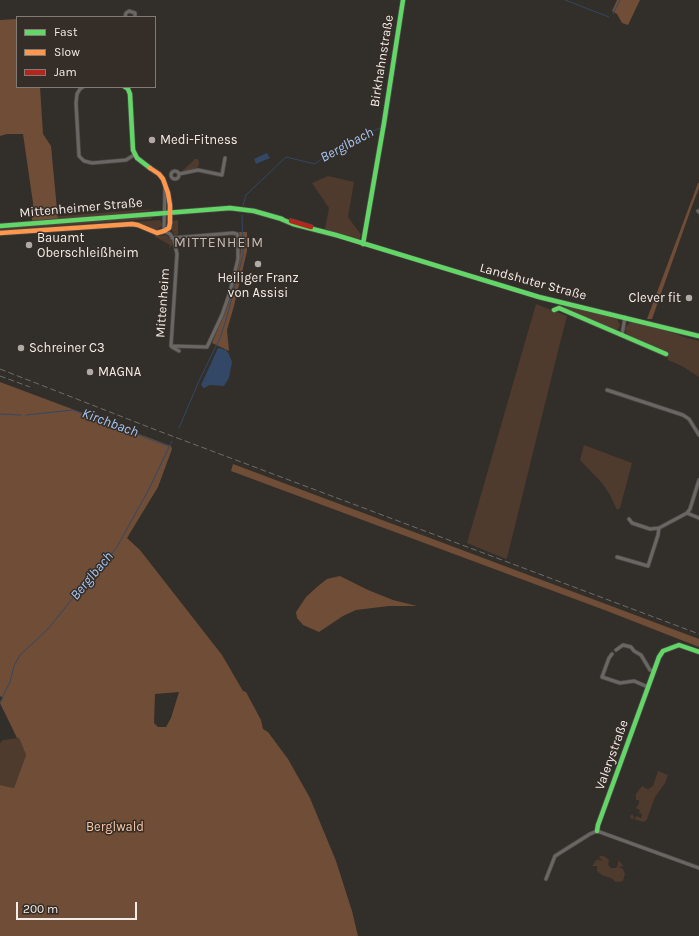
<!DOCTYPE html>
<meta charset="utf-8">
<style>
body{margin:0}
#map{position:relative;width:699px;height:936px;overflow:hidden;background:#322e2a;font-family:Karla,sans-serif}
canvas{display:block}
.legend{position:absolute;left:16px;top:16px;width:140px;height:72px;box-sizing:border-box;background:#352d27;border:1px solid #817a75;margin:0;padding:5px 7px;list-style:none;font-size:12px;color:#f2ede9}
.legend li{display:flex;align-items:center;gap:8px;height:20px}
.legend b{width:20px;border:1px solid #817a75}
.scale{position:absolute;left:16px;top:902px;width:121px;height:18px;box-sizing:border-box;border:2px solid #f2ede9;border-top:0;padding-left:5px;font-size:12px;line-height:14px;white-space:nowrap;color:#f2ede9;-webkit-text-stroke:3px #352d27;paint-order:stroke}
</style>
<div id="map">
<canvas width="699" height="936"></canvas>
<ul class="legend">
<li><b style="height:5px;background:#63d668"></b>Fast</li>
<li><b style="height:5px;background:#ff974d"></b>Slow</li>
<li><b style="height:5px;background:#b3261e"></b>Jam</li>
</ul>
<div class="scale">200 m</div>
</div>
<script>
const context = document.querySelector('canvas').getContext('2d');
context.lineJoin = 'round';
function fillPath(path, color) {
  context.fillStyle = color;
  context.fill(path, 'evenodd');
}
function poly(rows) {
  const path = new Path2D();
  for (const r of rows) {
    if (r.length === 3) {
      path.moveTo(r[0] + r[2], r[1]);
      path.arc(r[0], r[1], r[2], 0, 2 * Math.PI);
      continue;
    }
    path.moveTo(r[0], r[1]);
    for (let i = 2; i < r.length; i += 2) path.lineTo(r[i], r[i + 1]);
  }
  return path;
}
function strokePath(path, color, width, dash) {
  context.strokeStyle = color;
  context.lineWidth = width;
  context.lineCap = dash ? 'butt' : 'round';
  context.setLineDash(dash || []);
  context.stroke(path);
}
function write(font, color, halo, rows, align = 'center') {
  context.font = font + ' Karla,sans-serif';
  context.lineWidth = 3;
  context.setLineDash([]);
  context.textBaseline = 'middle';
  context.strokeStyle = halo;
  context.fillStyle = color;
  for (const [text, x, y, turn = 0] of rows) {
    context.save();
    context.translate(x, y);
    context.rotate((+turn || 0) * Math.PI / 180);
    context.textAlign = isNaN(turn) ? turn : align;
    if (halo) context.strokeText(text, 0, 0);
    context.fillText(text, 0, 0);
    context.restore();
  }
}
const green = poly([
 [195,159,198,159,199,162,199,165,196,169,180,173],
 [328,176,354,182,348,217,361,235,359,240,325,229,329,208,312,183],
 [151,209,151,210,93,217,42,221,49,217],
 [152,217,151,219,0,230,0,228,3,227],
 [160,220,162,224,162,226,158,229,152,229,139,223,133,222],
 [177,220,178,221,178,233,177,236,175,236,171,229,172,221],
 [165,235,168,236,172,241,172,245,170,248,169,247,170,245,154,236],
 [536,304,567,316,558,351,507,558,506,559,467,543],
 [565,306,610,316,617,319,620,325,618,329,614,330,564,309],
 [635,322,662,329,687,338,699,341,699,377,682,366,668,360,666,352,630,337,626,333,625,328,629,323],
 [584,445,632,463,620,508,617,510,610,495,602,483,580,460],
 [19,738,26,755,14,788,0,785,0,743,3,740],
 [658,771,668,775,665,783,655,797,647,819,644,822,640,821,630,818,631,815,633,815,634,819,636,818,636,816,641,818,642,814,639,813,640,810,636,808,639,803,639,800,636,800,636,794,642,786,651,791,648,789,653,786],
 [600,856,604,856,609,860,608,865,611,868,616,868,618,865,618,861,619,861,622,864,623,867,620,866,619,867,623,869,625,874,623,881,616,882,611,878,602,875,597,871,597,866,592,866,597,859,602,861,602,860,599,858]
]);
const forest = poly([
 [617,0,640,0,628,25,622,23,617,14,612,11],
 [17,19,17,87,40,87,43,134,51,146,58,220,32,221,33,203,23,134,7,134,0,136,0,20],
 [698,183,699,183,699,188,692,206,652,319,647,319],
 [239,232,247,232,247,251,234,306,227,330,229,351,212,343,227,306,231,292,240,257,241,245],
 [0,382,171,446,172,449,158,487,127,538,140,550,222,655,243,691,246,692,261,720,263,729,268,732,288,759,310,798,336,861,352,911,358,936,0,936,0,785,14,788,26,755,19,738,17,738,0,703,3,698,0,696],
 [179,692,171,718,166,727,158,727,154,723,155,694],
 [233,464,699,639,699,647,607,611,231,471],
 [340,576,368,590,393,600,417,606,389,606,356,610,343,616,319,632,303,625,297,618,296,612,306,597,318,586,327,579]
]);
const water = poly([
 [267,153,270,158,256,164,254,159],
 [218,348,226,350,229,354,232,362,229,378,224,386,210,385,204,388,201,385]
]);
const stream = poly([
 [565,0,609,17],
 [613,14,620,0],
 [386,127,397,55],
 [243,205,246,195,286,157,315,164,332,150,380,128],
 [0,414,21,415],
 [26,415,73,410,157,442,169,446],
 [179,428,198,383,220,338,226,320,243,255,242,215],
 [0,702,10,682,14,666,20,655,48,629,98,567,104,563,117,547,149,489,172,441]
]);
const street = poly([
 [125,17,126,13,129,11,135,13,135,17],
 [83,87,80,89,77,94,76,103,79,156,84,161,92,163,126,160,134,155],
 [175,175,4],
 [179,174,198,170,222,175,225,158],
 [165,187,164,231,170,234,174,240,177,254,171,346],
 [698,211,699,212],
 [622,335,625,317],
 [171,346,207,347,222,315,230,292,238,259,238,237,237,234,233,233,172,238],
 [172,347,179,351],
 [607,390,683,415,689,419,699,435],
 [687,513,690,509,699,480],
 [687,513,699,518],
 [629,519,632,523,650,529,659,528,687,513],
 [617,557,648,566,658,535,659,528],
 [616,650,623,645,631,647,634,651,641,655,650,670,654,671],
 [612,654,609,658,602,677,620,683,634,681,648,687],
 [546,879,555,856,590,834,597,831,699,868]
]);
const fast = poly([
 [125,87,128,89,130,94,133,150,137,158,150,168],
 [281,219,293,224,336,235,539,297,699,336],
 [0,226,230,208,254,211,282,219],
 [363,244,384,123,403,0],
 [554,310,559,308,666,354],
 [597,831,598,825,659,657,663,651,679,645,699,652]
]);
const slow = poly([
 [0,233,132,224,138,225,157,233,164,231,169,228,170,223,170,205,168,193,163,179,159,174,150,168]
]);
const jam = poly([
 [291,221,311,227]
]);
const rail = poly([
 [0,369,156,430,699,634],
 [0,376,30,387]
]);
const markers = [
 [152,140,4,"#afaaa6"],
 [29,245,4,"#afaaa6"],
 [258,264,4,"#afaaa6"],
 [689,298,4,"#afaaa6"],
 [21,348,4,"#afaaa6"],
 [90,372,4,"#afaaa6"]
];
const streetNames = [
 ["Birkhahnstraße",382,61,-81],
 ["Mittenheimer Straße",81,208,-5],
 ["Landshuter Straße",533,282,15],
 ["Mittenheim",163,303,-86],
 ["Valerystraße",612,755,-70]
];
const poiNames = [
 ["Medi-Fitness",160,140],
 ["Bauamt",37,238],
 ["Oberschleißheim",37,253],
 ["Heiliger Franz",258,278,"center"],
 ["von Assisi",258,293,"center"],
 ["Clever fit",681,298,"right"],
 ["Schreiner C3",29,348],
 ["MAGNA",98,372]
];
const parkNames = [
 ["Berglwald",115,827]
];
const waterNames = [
 ["Berglbach",347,145,-28],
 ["Kirchbach",110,423,20],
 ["Berglbach",92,576,-50]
];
const neighbourhoodNames = [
 ["MITTENHEIM",219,243]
];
fillPath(green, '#4f3b2d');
fillPath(forest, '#6f4d36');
fillPath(water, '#334866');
strokePath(stream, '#334866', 1);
strokePath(street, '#4d4a47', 4.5);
strokePath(fast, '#4d4a47', 6);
strokePath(slow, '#4d4a47', 6);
strokePath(jam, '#4d4a47', 6);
strokePath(street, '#696664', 3);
strokePath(fast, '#63d668', 4.5);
strokePath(slow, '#ff974d', 4.5);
strokePath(jam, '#b3261e', 4.5);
strokePath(rail, '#6f6c6a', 1, [6, 3]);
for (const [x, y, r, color] of markers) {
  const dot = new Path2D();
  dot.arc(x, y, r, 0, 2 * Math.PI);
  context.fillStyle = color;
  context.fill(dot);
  strokePath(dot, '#352d27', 1.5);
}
write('13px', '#f2ede9', '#352d27', streetNames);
write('13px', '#f2ede9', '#352d27', poiNames, 'left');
write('13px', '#fdc8a6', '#352d27', parkNames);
write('italic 14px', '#a4c5f4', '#352d27', waterNames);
context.letterSpacing = '1px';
write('14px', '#c6bbb5', '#352d27', neighbourhoodNames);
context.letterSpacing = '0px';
</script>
